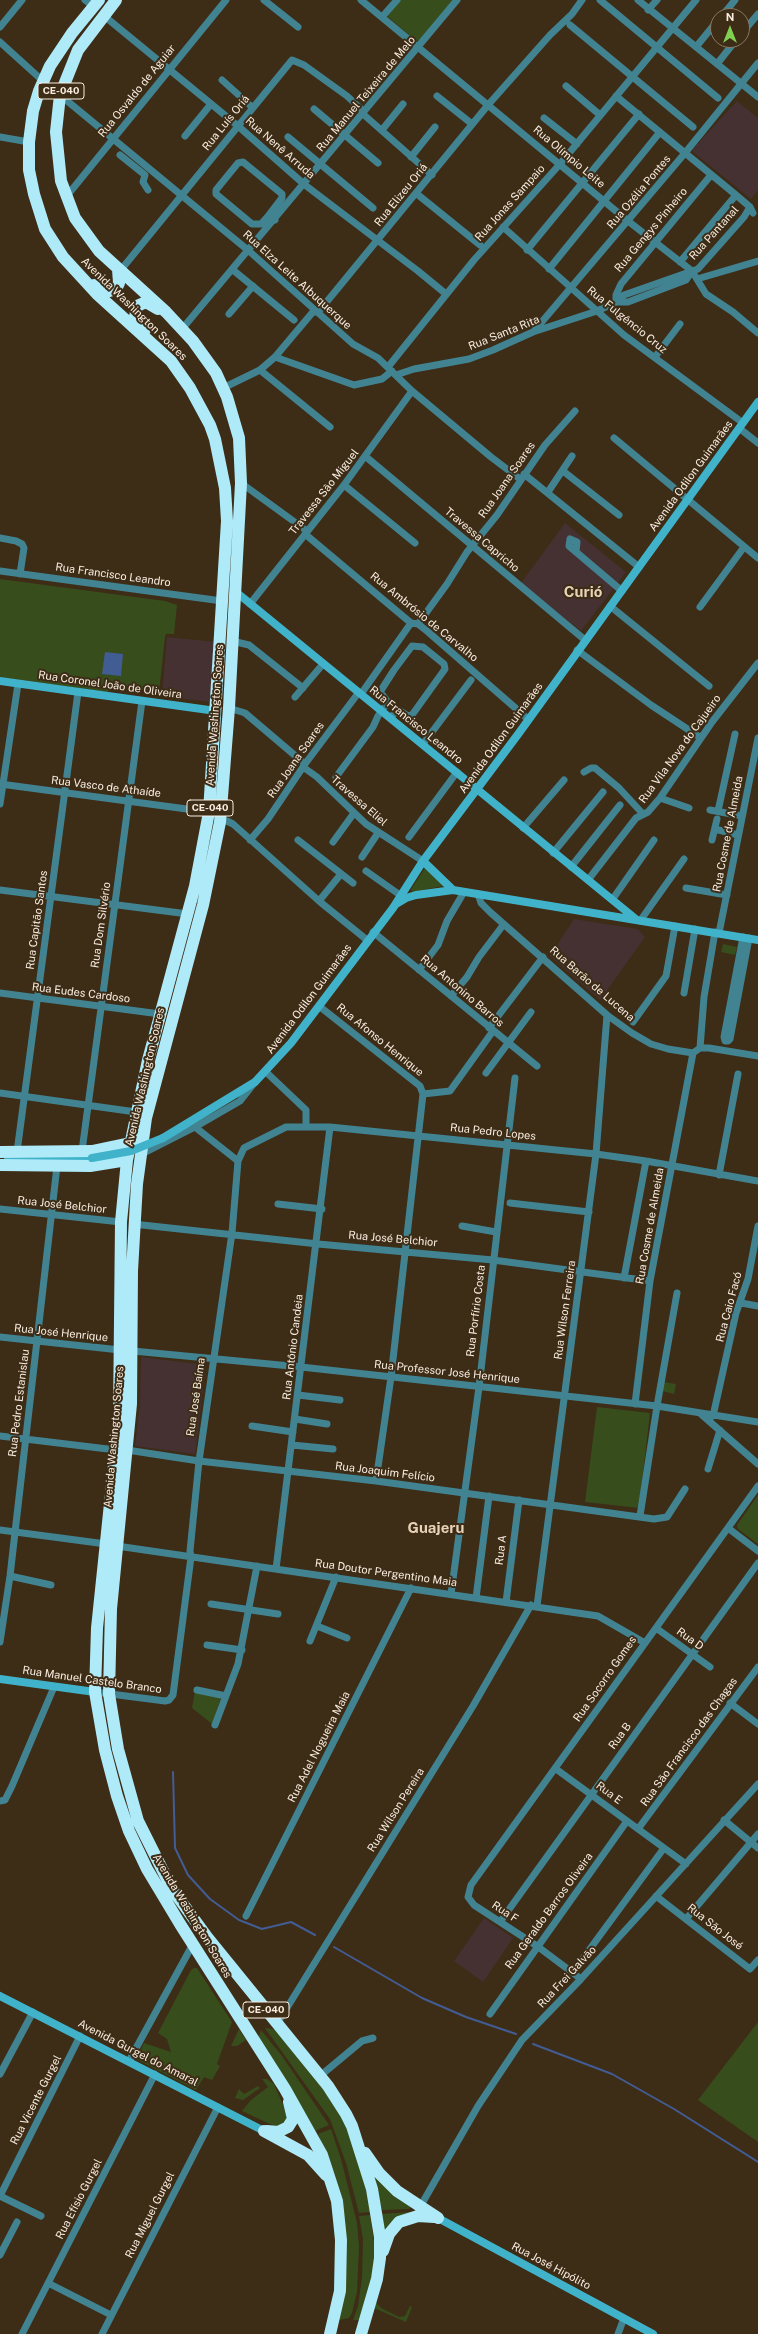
<!DOCTYPE html>
<meta charset="utf-8">
<style>
body{margin:0}
#map{position:relative;width:758px;height:2334px;overflow:hidden;background:#3d2c16;font-family:"Public Sans",sans-serif}
canvas{display:block}
.north{position:absolute;left:710px;top:8px;width:40px;height:40px;box-sizing:border-box;background:#3d2c16;border:1px solid #887967;border-radius:50%;rotate:0deg;font-size:11px;font-weight:700;line-height:16px;text-align:center;color:#f9ede0}
.north::after{content:'';display:block;margin:auto;width:14px;height:18px;background:#80d052;clip-path:polygon(50% 0,100% 100%,50% 72%,0 100%)}
</style>
<div id="map">
<canvas width="758" height="2334"></canvas>
<div class="north">N</div>
</div>
<script>
const context = document.querySelector('canvas').getContext('2d');
context.lineJoin = 'round';
function fillPath(path, color) {
  context.fillStyle = color;
  context.fill(path, 'evenodd');
}
function poly(rows) {
  const path = new Path2D();
  for (const r of rows) {
    path.moveTo(r[0], r[1]);
    for (let i = 2; i < r.length; i += 2) path.lineTo(r[i], r[i + 1]);
  }
  return path;
}
function strokePath(path, color, width, dash) {
  context.strokeStyle = color;
  context.lineWidth = width;
  context.lineCap = dash ? 'butt' : 'round';
  context.setLineDash(dash || []);
  context.stroke(path);
}
function write(font, color, halo, rows, align = 'center') {
  context.font = font + ' "Public Sans",sans-serif';
  context.lineWidth = 4;
  context.setLineDash([]);
  context.textBaseline = 'middle';
  context.strokeStyle = halo;
  context.fillStyle = color;
  for (const [text, x, y, turn = 0] of rows) {
    context.save();
    context.translate(x, y);
    context.rotate((+turn || 0) * Math.PI / 180);
    context.textAlign = isNaN(turn) ? turn : align;
    if (halo) context.strokeText(text, 0, 0);
    context.fillText(text, 0, 0);
    context.restore();
  }
}
const education = poly([
 [737,101,758,118,758,190,751,199,693,152,693,149],
 [565,523,626,572,581,631,521,583],
 [167,637,216,642,210,702,162,696],
 [574,919,638,929,645,937,600,1000,550,956],
 [141,1357,206,1365,195,1454,135,1446,140,1404],
 [484,1918,513,1938,483,1982,454,1961]
]);
const green = poly([
 [400,0,454,0,421,40,416,41,388,17,388,13],
 [0,579,165,601,177,605,174,634,166,634,165,637,159,692,115,687,107,692,0,677],
 [425,868,443,886,412,892,411,889],
 [723,944,737,947,735,955,721,952],
 [663,1382,676,1384,674,1394,662,1391],
 [597,1407,650,1413,639,1508,585,1502],
 [758,1495,758,1544,738,1529,737,1525],
 [195,1692,221,1698,212,1724,192,1708],
 [194,1968,197,1968,232,2022,217,2064,220,2066,212,2080,204,2077,196,2090,136,2059,144,2043,171,2052,167,2039,158,2033,191,1970],
 [758,2022,758,2142,698,2100],
 [265,2028,273,2029,280,2035,341,2112,362,2170,371,2212,359,2213,346,2163,330,2119],
 [239,2029,246,2040,237,2046,231,2046],
 [261,2030,282,2056,329,2125,315,2131,258,2038],
 [262,2079,267,2079,274,2084,284,2107,287,2119,285,2122,276,2127,242,2111,251,2100,268,2087],
 [258,2086,260,2088,243,2100,235,2098,239,2089,244,2094],
 [331,2129,341,2159,357,2223,359,2246,357,2292,352,2313,349,2318,339,2320,344,2293,331,2169,318,2134],
 [372,2172,411,2207,409,2209,382,2210],
 [410,2212,411,2212,384,2237,381,2214],
 [370,2215,374,2242,374,2272,362,2315,359,2320,353,2320,358,2306,362,2277,363,2239,359,2216],
 [376,2302,381,2308,399,2317,405,2316,410,2306,412,2307,406,2322,374,2308]
]);
const water = poly([
 [105,652,123,654,121,676,102,674]
]);
const stream = poly([
 [173,1772,175,1848,188,1875,210,1899,239,1920,262,1929,291,1922,315,1935],
 [334,1947,422,1998,466,2017,516,2034],
 [533,2044,612,2074,674,2109,758,2162]
]);
const street = poly([
 [85,0,94,7],
 [264,0,298,27],
 [361,0,628,221,692,271,706,294,733,312,758,333],
 [600,0,718,98],
 [638,0,758,97],
 [648,10,657,0],
 [103,15,238,126,305,185,418,271,446,294],
 [722,16,735,0],
 [382,17,397,0],
 [570,25,693,127],
 [0,27,22,0],
 [742,33,758,14],
 [0,42,43,81],
 [696,47,718,20],
 [717,64,736,40],
 [222,80,253,108],
 [566,86,600,115],
 [60,95,249,251,353,344,378,358,412,391,491,457,520,479],
 [437,96,472,124],
 [616,96,736,195,750,207,753,213],
 [314,109,378,163],
 [544,118,577,144],
 [382,130,403,104],
 [185,136,211,104],
 [0,137,29,142],
 [288,137,373,208],
 [120,155,145,175,143,182,148,190],
 [411,157,435,127],
 [417,194,480,245],
 [66,197,226,0],
 [269,215,282,198,282,194,243,162,238,163,216,190,216,194,252,224,261,224,269,215,275,220],
 [503,227,624,335,743,423],
 [527,250,639,114],
 [680,262,736,195],
 [549,269,660,132],
 [233,270,294,320],
 [120,271,292,60,304,65,347,96,362,110,363,114,432,175],
 [697,279,758,261],
 [616,302,616,295,621,284,711,175],
 [616,302,628,302,686,280,692,271],
 [229,314,253,286],
 [182,329,457,0],
 [535,330,685,153,758,63],
 [275,357,354,385,382,379,392,371],
 [655,357,680,324],
 [388,367,474,260,560,164,696,0],
 [260,370,330,427],
 [396,375,414,369,469,359,493,350,533,332,597,311,616,302,624,295,698,269,744,217,750,207],
 [223,388,260,370,275,357,312,313,320,310,488,105,550,35,572,14,582,0],
 [739,428,758,443],
 [614,438,758,558],
 [365,456,585,640],
 [563,471,619,515],
 [524,474,639,567],
 [241,483,307,531],
 [344,485,415,543],
 [548,492,572,456],
 [305,534,411,623,418,624,427,631,528,719],
 [0,538,16,541,22,544,24,548,20,574],
 [576,552,577,542,570,539,569,546,622,591],
 [0,571,222,601],
 [250,604,344,485,412,391],
 [610,606,709,686],
 [700,607,744,547],
 [418,624,447,584,467,552,497,515,545,445,575,411],
 [232,641,249,645,303,688],
 [577,650,651,705,701,738],
 [361,694,411,623],
 [295,697,323,664],
 [229,708,245,713,305,764],
 [423,744,471,680],
 [303,767,317,777,366,824,423,861],
 [584,772,591,768,595,768,619,788,643,814],
 [336,777,373,727,378,716,388,702,380,692,394,670,412,646,423,647,444,664,445,669,412,715,408,716,397,709,391,718],
 [0,784,209,812],
 [660,798,689,808],
 [0,804,18,684],
 [710,810,742,816],
 [718,811,735,734],
 [220,822,227,821,233,824,319,901,367,940],
 [523,828,564,780],
 [715,829,738,835],
 [409,837,457,772],
 [250,840,268,819,305,764,359,692],
 [298,840,353,883],
 [712,840,717,819],
 [333,842,354,813],
 [553,853,603,792],
 [362,857,378,833],
 [571,867,620,805],
 [366,871,400,895],
 [588,880,636,818,648,812,660,798,712,722,758,663],
 [686,888,727,895],
 [0,890,188,914],
 [478,894,481,903,490,912,607,1015,632,1033,651,1044,668,1049,693,1053,700,1048,709,1048,758,1056],
 [612,900,654,840],
 [319,901,341,874],
 [640,921,684,859],
 [373,932,537,1066],
 [719,933,758,738],
 [743,937,724,1037,725,1041,728,1041,730,1039,749,938],
 [419,970,438,945,447,921,464,892],
 [0,993,160,1014],
 [684,993,695,929],
 [451,996,467,977,479,957,504,924],
 [319,1006,420,1086,423,1094,391,1377,376,1481],
 [633,1022,666,976,675,926],
 [489,1028,543,957],
 [700,1048,704,997,715,932],
 [266,1072,306,1110,306,1126],
 [486,1073,531,1012],
 [0,1093,136,1112],
 [423,1094,450,1091,493,1031],
 [195,1127,238,1161],
 [82,1151,142,701],
 [17,1152,78,692],
 [140,1155,195,1127,240,1101,255,1082],
 [719,1175,738,1074],
 [510,1203,589,1212],
 [278,1204,322,1209],
 [0,1209,121,1222],
 [133,1224,318,1244,493,1260,650,1281],
 [462,1226,496,1232],
 [624,1278,646,1161],
 [741,1303,758,1306],
 [0,1337,120,1350],
 [133,1351,301,1367,657,1406,758,1422],
 [298,1395,340,1400],
 [635,1404,650,1281,693,1053],
 [701,1414,758,1464],
 [713,1416,736,1313,748,1279,758,1226],
 [295,1419,327,1424],
 [252,1426,293,1432],
 [0,1436,116,1450],
 [292,1445,333,1449],
 [127,1450,199,1461,376,1481,654,1519,667,1517,685,1489],
 [708,1469,720,1430],
 [640,1516,657,1406,677,1293],
 [728,1528,758,1551],
 [0,1530,106,1544],
 [117,1546,598,1616,645,1643],
 [276,1569,330,1127],
 [10,1576,51,1585],
 [451,1594,479,1387,515,1078],
 [476,1598,489,1496],
 [506,1602,519,1500],
 [211,1604,278,1614],
 [537,1606,596,1154,607,1015],
 [317,1626,347,1638],
 [656,1628,710,1667],
 [310,1641,336,1577],
 [0,1642,10,1576,57,1166],
 [207,1645,242,1650],
 [197,1690,226,1696],
 [95,1692,165,1701,169,1700,173,1695,191,1557,190,1551,199,1461,232,1233,238,1161,244,1148,286,1127,330,1127,596,1154,646,1161,758,1181],
 [730,1703,758,1724],
 [215,1725,238,1664,257,1566],
 [556,1769,686,1864],
 [0,1801,5,1800,12,1786,54,1687],
 [724,1820,758,1848],
 [638,1829,758,1667],
 [656,1896,750,1969,758,1960],
 [246,1916,411,1588],
 [686,1919,758,1834],
 [500,1922,758,1563],
 [573,1972,664,1848],
 [581,1979,537,1946,474,1905,468,1897,471,1885,758,1486],
 [490,2014,627,1821],
 [277,2024,473,1706,531,1605],
 [129,2061,193,1944],
 [0,2074,33,2012],
 [320,2076,362,2041,373,2038],
 [0,2196,80,2036],
 [0,2196,41,2216],
 [420,2207,478,2106,522,2040,581,1979,758,1784],
 [0,2255,17,2222],
 [48,2283,111,2315],
 [22,2334,155,2074],
 [102,2334,218,2107],
 [618,2334,624,2318]
]);
const secondary = poly([
 [236,592,637,920],
 [0,681,216,711],
 [423,861,453,890],
 [396,904,406,898,416,895,453,890,758,940],
 [163,1138,255,1082,291,1043,393,908,423,861,519,733,758,402],
 [8,1158,92,1158],
 [0,1679,95,1692],
 [0,1996,264,2131],
 [438,2218,653,2334]
]);
const highway = poly([
 [99,0,72,33,50,66,39,91,33,111,29,142,29,170,34,194,45,229,63,257,97,294,171,361,190,388,210,425,215,439,225,488,227,521,209,812,195,886,148,1060,127,1160,121,1222,119,1417,97,1628,95,1692,105,1750,117,1796,129,1831,147,1869,180,1924,285,2089,322,2155,337,2201,341,2240,340,2291,330,2334],
 [116,0,78,50,60,95,56,132,61,181,75,218,99,251,166,312,193,341,216,373,227,397,239,438,241,483,229,708,220,822,203,905,146,1118,137,1184,132,1271,131,1404,111,1609,109,1694,118,1749,138,1821,172,1889,207,1937,328,2086,346,2114,352,2126,372,2189,380,2237,380,2258,377,2279,361,2334],
 [94,285,106,292,116,289,119,283,118,269],
 [145,330,135,317,137,306,146,302,158,309],
 [0,1152,92,1151,130,1143],
 [0,1165,90,1166,127,1160],
 [264,2131,308,2155,326,2175],
 [267,2131,278,2132,288,2127,293,2119,289,2102],
 [365,2153,379,2173,397,2191,438,2218],
 [383,2251,389,2234,399,2222,418,2216,434,2217]
]);
const secondaryBridge = poly([
 [92,1158,131,1151,163,1138]
]);
const shields = [
 [61,91,46],
 [210,808,46],
 [266,2010,46]
];
const shieldNames = [
 ["CE-040",61,91],
 ["CE-040",210,808],
 ["CE-040",266,2010]
];
const streetNames = [
 ["Rua Osvaldo de Aguiar",137,91,-51],
 ["Rua Manuel Teixeira de Melo",366,94,-50],
 ["Rua Luís Oriá",226,123,-51],
 ["Rua Nenê Arruda",280,148,41],
 ["Rua Olímpio Leite",569,157,40],
 ["Rua Ozélia Pontes",639,192,-50],
 ["Rua Elizeu Oriá",401,195,-51],
 ["Rua Jonas Sampaio",510,203,-48],
 ["Rua Gengys Pinheiro",651,230,-50],
 ["Rua Pantanal",714,233,-48],
 ["Rua Elza Leite Albuquerque",297,280,42],
 ["Avenida Washington Soares",134,309,44],
 ["Rua Fulgêncio Cruz",627,320,39],
 ["Rua Santa Rita",504,333,-22],
 ["Avenida Odilon Guimarães",691,476,-54],
 ["Rua Joana Soares",507,480,-55],
 ["Travessa São Miguel",324,492,-52],
 ["Travessa Capricho",482,540,40],
 ["Rua Francisco Leandro",113,575,8],
 ["Rua Ambrósio de Carvalho",424,617,39],
 ["Rua Coronel João de Oliveira",110,685,8],
 ["Avenida Washington Soares",215,715,-86],
 ["Rua Francisco Leandro",416,725,39],
 ["Avenida Odilon Guimarães",501,738,-54],
 ["Rua Vila Nova do Cajueiro",680,749,-54],
 ["Rua Joana Soares",296,760,-55],
 ["Rua Vasco de Athaíde",106,787,7],
 ["Travessa Eliel",359,801,41],
 ["Rua Cosme de Almeida",728,834,-79],
 ["Rua Capitão Santos",37,920,-82],
 ["Rua Dom Silvério",101,925,-82],
 ["Rua Barão de Lucena",592,984,41],
 ["Rua Antonino Barros",462,991,40],
 ["Rua Eudes Cardoso",81,993,7],
 ["Avenida Odilon Guimarães",309,999,-53],
 ["Rua Afonso Henrique",380,1040,39],
 ["Avenida Washington Soares",145,1077,-77],
 ["Rua Pedro Lopes",493,1132,6],
 ["Rua José Belchior",62,1205,6],
 ["Rua Cosme de Almeida",650,1226,-80],
 ["Rua José Belchior",393,1239,5],
 ["Rua Caio Facó",729,1307,-75],
 ["Rua Wilson Ferreira",565,1310,-82],
 ["Rua Porfírio Costa",476,1311,-83],
 ["Rua José Henrique",61,1333,6],
 ["Rua Antônio Candeia",293,1347,-83],
 ["Rua Professor José Henrique",447,1372,6],
 ["Rua José Baíma",196,1397,-82],
 ["Rua Pedro Estanislau",19,1403,-83],
 ["Avenida Washington Soares",114,1437,-85],
 ["Rua Joaquim Felício",385,1472,7],
 ["Rua A",501,1550,-83],
 ["Rua Doutor Pergentino Maia",386,1573,8],
 ["Rua D",690,1639,36],
 ["Rua Socorro Gomes",605,1679,-55],
 ["Rua Manuel Castelo Branco",92,1680,8],
 ["Rua B",620,1736,-54],
 ["Rua São Francisco das Chagas",689,1742,-54],
 ["Rua Adel Nogueira Maia",319,1747,-63],
 ["Rua E",609,1793,37],
 ["Rua Wilson Pereira",396,1810,-58],
 ["Rua Geraldo Barros Oliveira",549,1911,-54],
 ["Rua F",505,1912,33],
 ["Avenida Washington Soares",192,1916,59],
 ["Rua São José",715,1927,38],
 ["Rua Frei Galvão",567,1977,-47],
 ["Avenida Gurgel do Amaral",138,2053,27],
 ["Rua Vicente Gurgel",36,2100,-63],
 ["Rua Efísio Gurgel",79,2199,-63],
 ["Rua Miguel Gurgel",150,2215,-63],
 ["Rua José Hipólito",551,2266,28]
];
const districtNames = [
 ["Curió",583,592],
 ["Guajeru",436,1528]
];
fillPath(education, '#453132');
fillPath(green, '#384d1c');
fillPath(water, '#425c94');
strokePath(stream, '#425c94', 2);
strokePath(street, '#428392', 7);
strokePath(secondary, '#40b3ca', 8);
strokePath(highway, '#afeaf8', 12);
strokePath(secondaryBridge, '#40b3ca', 8);
for (const [x, y, w] of shields) {
  const box = new Path2D();
  box.roundRect(x - w / 2, y - 8, w, 16, 3);
  context.fillStyle = '#3d2c16';
  context.fill(box);
  strokePath(box, '#f9ede0', 1);
}
write('bold 10px', '#f9ede0', null, shieldNames);
write('11px', '#f9ede0', '#3d2c16', streetNames);
write('bold 15px', '#e8d2b8', '#3d2c16', districtNames);
</script>
